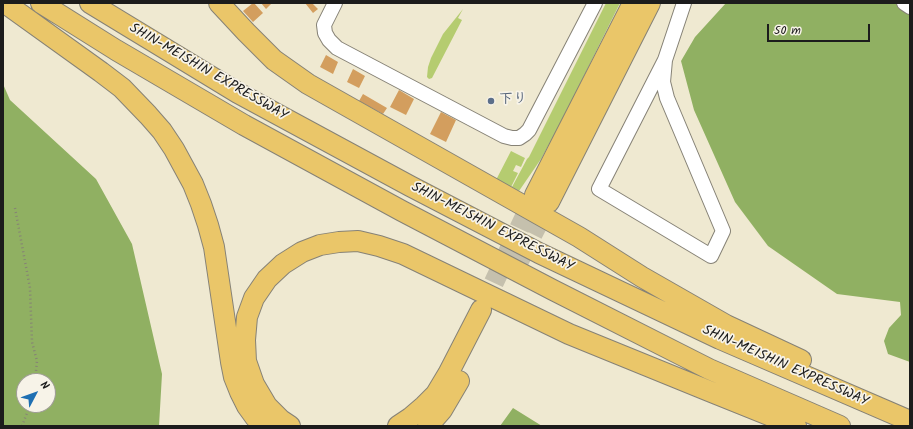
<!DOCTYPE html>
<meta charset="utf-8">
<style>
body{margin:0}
#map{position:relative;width:913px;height:429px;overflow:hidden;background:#efe9d1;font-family:Kalam,sans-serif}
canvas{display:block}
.frame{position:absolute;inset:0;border:4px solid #1c1c1c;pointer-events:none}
.north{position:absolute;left:16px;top:373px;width:40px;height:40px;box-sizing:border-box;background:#f7f3e8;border:1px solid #9f9d96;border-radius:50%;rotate:49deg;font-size:11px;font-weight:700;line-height:16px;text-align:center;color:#1c1c1c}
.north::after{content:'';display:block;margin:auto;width:14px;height:18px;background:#1f6fb2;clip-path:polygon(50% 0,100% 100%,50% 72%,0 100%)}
.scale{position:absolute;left:767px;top:24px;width:103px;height:18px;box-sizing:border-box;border:2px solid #1c1c1c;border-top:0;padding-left:5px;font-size:12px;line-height:14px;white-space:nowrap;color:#1c1c1c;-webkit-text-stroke:3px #f7f3e8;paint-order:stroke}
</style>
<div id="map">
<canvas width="913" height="429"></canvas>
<div class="frame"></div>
<div class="north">N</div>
<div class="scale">50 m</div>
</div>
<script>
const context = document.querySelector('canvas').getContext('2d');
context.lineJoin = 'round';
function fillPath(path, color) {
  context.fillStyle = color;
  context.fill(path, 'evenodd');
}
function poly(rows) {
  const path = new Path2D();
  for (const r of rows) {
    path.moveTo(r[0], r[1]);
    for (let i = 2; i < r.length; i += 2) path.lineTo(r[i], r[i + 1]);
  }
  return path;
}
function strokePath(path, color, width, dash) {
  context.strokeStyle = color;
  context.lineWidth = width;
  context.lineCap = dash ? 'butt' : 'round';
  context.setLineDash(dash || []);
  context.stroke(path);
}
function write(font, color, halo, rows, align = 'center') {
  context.font = font + ' Kalam,"Klee One",sans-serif';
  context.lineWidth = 3.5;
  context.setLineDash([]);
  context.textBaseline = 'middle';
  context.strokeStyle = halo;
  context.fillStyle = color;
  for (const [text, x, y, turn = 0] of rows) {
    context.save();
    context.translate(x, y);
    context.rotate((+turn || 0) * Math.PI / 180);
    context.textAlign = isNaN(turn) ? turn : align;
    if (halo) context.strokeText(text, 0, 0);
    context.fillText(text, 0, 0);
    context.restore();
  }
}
const green = poly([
 [606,3,620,3,561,122,541,159,519,191,512,187,527,159,529,157],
 [463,9,458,18,462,20,432,78,429,79,427,77,428,67,431,58,443,34],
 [511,151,525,158,521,167,516,165,513,171,518,173,511,187,496,180]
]);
const forest = poly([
 [726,3,910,3,910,362,888,354,884,341,889,328,901,315,900,302,837,294,768,246,735,202,694,110,681,61,695,37],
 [3,84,10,100,96,179,132,244,162,374,159,426,3,426],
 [24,381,48,381,48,405,24,405],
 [513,408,542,426,500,426]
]);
const building = poly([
 [253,3,254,3,263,13,253,22,243,11],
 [261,3,272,3,266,9],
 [305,3,312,3,318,9,313,13],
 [326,55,338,62,333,74,320,67],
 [353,69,365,76,359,88,347,82],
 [399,90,414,99,406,115,390,107],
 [363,94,387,108,383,114,359,101],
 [441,112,456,120,446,142,430,134]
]);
const highwayTunnel = poly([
 [519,261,549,202],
 [481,310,535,195]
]);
const path = poly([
 [15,208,30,288,32,342,37,361,35,381],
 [22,426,30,405]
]);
const minor = poly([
 [335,3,324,25,325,33,329,40,337,48,504,136,512,138,519,138,525,134,529,130,595,3],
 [904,3,910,7],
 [665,60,663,82,667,98,723,231,711,256,599,189,665,60,684,3]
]);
const highway = poly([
 [5,3,101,72,122,88,148,115,162,131,174,149,193,184,201,204,208,225,214,247,231,362,234,377,240,392,247,406,255,417,263,426],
 [41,3,116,50,244,125,402,211,553,290,709,369,840,426],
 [90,3,238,93,410,186,539,253,720,339,910,421],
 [219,3,246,32,274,60,308,84,579,237,642,277,726,325,801,360],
 [535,195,633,3],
 [549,202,650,3],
 [290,426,281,420,267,406,254,384,246,361,245,340,247,317,254,298,267,279,283,264,302,252,320,245,339,242,358,241,379,246,403,254,569,334,709,391,796,426],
 [398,426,410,418,424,406,436,394,448,374,481,310],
 [428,426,442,410,459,381]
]);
const markers = [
 [491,101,4,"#5c6f8a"]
];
const streetNames = [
 ["SHIN-MEISHIN EXPRESSWAY",208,73,30],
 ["SHIN-MEISHIN EXPRESSWAY",492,228,27],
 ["SHIN-MEISHIN EXPRESSWAY",785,367,24]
];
const serviceNames = [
 ["下り",499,101]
];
fillPath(green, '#b5cc70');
fillPath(forest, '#90b062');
fillPath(building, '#d39e5e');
strokePath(highwayTunnel, '#c5c0ad', 20, [20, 10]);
strokePath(minor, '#868276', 16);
strokePath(highway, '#868276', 22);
strokePath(path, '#868276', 2.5, [1, 3]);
strokePath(minor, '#fff', 14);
strokePath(highway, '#eac669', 20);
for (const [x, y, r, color] of markers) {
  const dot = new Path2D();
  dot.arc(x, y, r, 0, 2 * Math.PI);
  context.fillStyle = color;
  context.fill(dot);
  strokePath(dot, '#f7f3e8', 1.5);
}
write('14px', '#1c1c1c', '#f7f3e8', streetNames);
write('bold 14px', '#4e5e75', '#f7f3e8', serviceNames, 'left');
</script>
